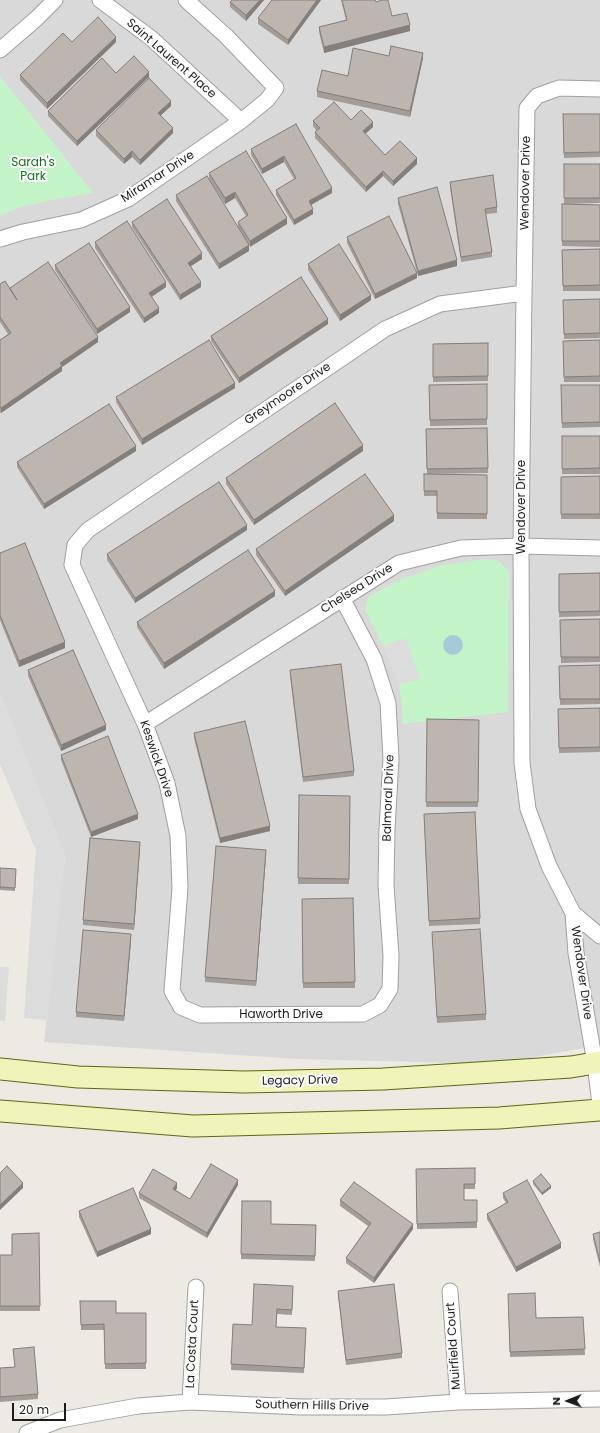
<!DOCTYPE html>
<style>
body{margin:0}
#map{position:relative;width:600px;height:1433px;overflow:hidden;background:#ede9e3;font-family:Poppins,sans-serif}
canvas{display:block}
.north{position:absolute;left:548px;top:1381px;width:40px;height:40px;-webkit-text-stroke:3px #fff;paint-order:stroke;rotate:269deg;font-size:11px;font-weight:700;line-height:16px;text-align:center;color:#1c1c1c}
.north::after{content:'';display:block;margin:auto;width:14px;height:18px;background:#1c1c1c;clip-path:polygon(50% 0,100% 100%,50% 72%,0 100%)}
.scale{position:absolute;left:12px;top:1403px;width:54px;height:18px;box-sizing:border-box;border:2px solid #1c1c1c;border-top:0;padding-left:5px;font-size:12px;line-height:14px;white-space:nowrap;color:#1c1c1c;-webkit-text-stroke:3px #fff;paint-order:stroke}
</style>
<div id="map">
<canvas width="600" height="1433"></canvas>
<div class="north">N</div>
<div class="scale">20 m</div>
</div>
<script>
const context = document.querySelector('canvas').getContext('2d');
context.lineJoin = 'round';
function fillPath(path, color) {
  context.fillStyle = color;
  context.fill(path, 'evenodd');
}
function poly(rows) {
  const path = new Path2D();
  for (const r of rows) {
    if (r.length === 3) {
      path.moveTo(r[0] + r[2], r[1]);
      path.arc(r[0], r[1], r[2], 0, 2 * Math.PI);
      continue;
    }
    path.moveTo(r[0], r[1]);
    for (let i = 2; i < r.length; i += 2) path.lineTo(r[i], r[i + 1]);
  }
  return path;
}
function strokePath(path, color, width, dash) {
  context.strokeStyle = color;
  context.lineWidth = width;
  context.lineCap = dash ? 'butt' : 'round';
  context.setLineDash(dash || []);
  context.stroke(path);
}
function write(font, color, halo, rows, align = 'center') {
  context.font = font + ' Poppins,sans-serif';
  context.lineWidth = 4;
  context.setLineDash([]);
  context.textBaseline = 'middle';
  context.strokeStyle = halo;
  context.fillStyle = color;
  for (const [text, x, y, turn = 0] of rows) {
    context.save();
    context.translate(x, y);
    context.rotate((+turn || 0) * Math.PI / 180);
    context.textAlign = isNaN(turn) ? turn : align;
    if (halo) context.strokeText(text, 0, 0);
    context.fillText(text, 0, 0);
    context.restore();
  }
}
const residential = poly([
 [0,0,600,0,600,1045,496,1064,297,1059,44,1042,65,855,0,694]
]);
const park = poly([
 [0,76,93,193,56,199,17,208,0,216],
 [486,559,499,561,509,571,508,712,403,724,401,699,399,684,420,679,406,639,383,646,365,610,368,597,401,579,443,565]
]);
const parking = poly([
 [406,638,420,679,399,684,383,646],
 [0,694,65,855,47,1020,24,1018,36,850,0,764],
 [0,967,9,967,5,1021,0,1021]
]);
const water = poly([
 [453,645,10]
]);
const street = poly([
 [100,0,151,38,241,121],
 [0,50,37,18,55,0],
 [600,89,559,88,537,96,527,108,524,293,521,546,522,763,528,809,549,866,573,913,576,953,595,1063,600,1105],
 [0,239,23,232,81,220,128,199,241,121,267,100,276,88,226,36,186,0],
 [342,598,374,659,388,703,391,759,387,829,386,885,391,956,390,989,380,1005,363,1014,200,1015,181,1007,172,991,180,888,178,836,167,783,145,724,72,565,75,545,88,530,385,329,440,304,524,293],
 [145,724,399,563,461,548,521,546,600,548],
 [573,913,600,936],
 [450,1291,458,1402],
 [190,1402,196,1287],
 [27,1433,60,1420,138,1406,190,1402,301,1407,386,1407,458,1402,600,1399]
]);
const secondary = poly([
 [0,1069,78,1077,244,1082,383,1079,571,1067,600,1062],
 [0,1111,193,1126,499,1118,600,1110]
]);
const wall = poly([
 [232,0,264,0,246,21,230,7,230,2],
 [321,0,288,45,258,24,258,18],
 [341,0,375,0,376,2,392,16,410,31,324,53,319,32,319,27,346,20],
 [116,42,47,109,20,80,20,75],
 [389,56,423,58,410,117,317,97,317,91],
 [116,73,149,77,77,146,48,116,48,111],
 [171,106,161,115,173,133,140,165,132,157,124,164,96,136,96,130],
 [563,114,600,114,600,157,564,158],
 [351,120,373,127,365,134,385,155,417,164,393,186,383,176,366,192,315,138,315,132,317,131,313,126,313,121],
 [296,124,332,193,311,205,313,214,294,225,276,195,276,190,294,179,284,162,262,174,251,155,251,149],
 [564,164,600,164,600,203,564,204],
 [209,173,287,224,249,246,249,251,219,269,176,201,176,195,238,226,238,222,246,216,235,198,225,204,209,179],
 [450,182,497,207,497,213,486,214,492,252,492,257,461,262,450,187],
 [398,198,457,266,418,276,398,204],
 [562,204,600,205,600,247,562,246],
 [132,222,202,259,191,266,201,287,180,300,132,227],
 [347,237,417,278,375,299,347,243],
 [95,242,166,287,152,297,159,313,144,323,95,248],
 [600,249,600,291,563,291,562,250],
 [308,264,371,300,340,321,308,270],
 [55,265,130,312,97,334,55,270],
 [0,284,10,289,10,288,98,342,62,367,62,371,1,413,0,412,0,340,8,334,0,322],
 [600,299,600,338,564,339,563,300],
 [328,324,239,383,211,341,211,336],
 [600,340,600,382,564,382,563,341],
 [488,343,488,381,433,382,433,344],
 [487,384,487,425,430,426,429,385],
 [561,385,600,385,600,427,562,428],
 [235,388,142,445,116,402,116,397],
 [426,429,488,468,488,473,427,474],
 [562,436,600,436,600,474,562,474],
 [136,451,44,509,17,467,17,462],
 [363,451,254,525,226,484,226,478],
 [424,474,487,475,487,519,437,519,437,496,424,496],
 [600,476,600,519,561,519,561,477],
 [394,521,285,596,256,555,256,549],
 [247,530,135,603,107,560,107,554],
 [0,553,65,648,19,667,0,620],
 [600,573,600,616,559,617,559,574],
 [275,596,164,669,137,627,137,622],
 [600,619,600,662,561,663,560,620],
 [600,665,600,704,560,705,559,666],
 [28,670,106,730,61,751,28,676],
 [290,670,354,771,354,776,303,782,290,676],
 [600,708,600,752,559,753,558,709],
 [427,719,479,720,478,807,426,807],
 [194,733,270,831,220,843,194,738],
 [61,755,138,819,91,837,61,760],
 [350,796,349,884,298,884,298,878],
 [424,819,480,918,480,924,429,926],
 [140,847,134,930,83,925,83,920],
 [266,855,256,986,205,982,205,977],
 [0,868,16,869,15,891,0,890],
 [353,898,355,988,303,988,302,899],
 [432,932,486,1014,486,1020,437,1023],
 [131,940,124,1021,76,1017,76,1012],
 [475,1168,475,1189,464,1189,464,1200,477,1200,477,1228,417,1229,416,1169],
 [533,1181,551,1188,542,1195,533,1184],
 [238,1185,207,1238,139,1198,139,1193,177,1188,176,1190,190,1199],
 [503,1193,561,1248,516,1272,487,1219,487,1214,506,1203,503,1198],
 [340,1200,413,1229,374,1283,346,1263,346,1258,368,1226,340,1206],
 [79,1211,151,1234,97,1257,79,1217],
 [271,1224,316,1225,315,1261,241,1259,241,1254],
 [600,1232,600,1267,593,1239,593,1234],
 [39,1233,40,1311,0,1311,0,1255,12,1255],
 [293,1291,292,1315,277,1314,276,1327,306,1328,304,1373,231,1370,233,1324,252,1325],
 [338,1291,402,1353,402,1358,346,1365,338,1296],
 [508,1294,536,1318,583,1317,585,1355,510,1357],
 [80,1301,116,1313,146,1313,146,1369,105,1369,104,1330,81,1330],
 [13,1349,38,1394,38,1399,0,1402,0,1368,15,1367]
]);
const shadedWall = poly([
 [260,0,264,0,246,21,246,15],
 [317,0,321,0,288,45,288,40],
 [410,25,410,31,324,53,324,47],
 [116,37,116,42,47,109,47,103],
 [423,53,423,58,410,117,410,111],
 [149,72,149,77,77,146,77,141],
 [171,101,171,106,158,118,158,113],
 [373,122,373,127,363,136,363,131],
 [173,128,173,133,140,165,140,160],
 [132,151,132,157,124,164,124,159],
 [284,156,284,162,262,174,262,169],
 [417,158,417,164,393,186,393,181],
 [383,171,383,176,366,192,366,187],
 [332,188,332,193,309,206,309,201],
 [235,192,235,198,225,204,225,198],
 [313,209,313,214,294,225,294,220],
 [287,218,287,224,250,247,250,241],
 [249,245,249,251,219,269,219,264],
 [202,253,202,259,188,268,188,263],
 [457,260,457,266,418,276,418,271],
 [417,273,417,278,375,299,375,294],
 [166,282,166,287,149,298,149,293],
 [201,282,201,287,180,300,180,295],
 [371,295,371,300,340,321,340,315],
 [130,307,130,312,97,334,97,329],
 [159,308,159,313,144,323,144,318],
 [328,319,328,324,239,383,239,378],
 [98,337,98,342,62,367,62,371,1,413,1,408,60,363],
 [235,383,235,388,142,445,142,439],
 [363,445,363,451,254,525,254,520],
 [136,446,136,451,44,509,44,504],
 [394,515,394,521,285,596,285,591],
 [247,525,247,530,135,603,135,598],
 [275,591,275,596,164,669,164,663],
 [65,642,65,648,19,667,19,661],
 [106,725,106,730,61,751,61,745],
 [138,814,138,819,91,837,91,832],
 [270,826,270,831,220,843,220,838],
 [140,842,140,847,134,930,134,924],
 [266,850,266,855,256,986,256,981],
 [131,934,131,940,124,1021,124,1016],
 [238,1180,238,1185,207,1238,207,1233],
 [23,1183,23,1188,0,1210,0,1205],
 [177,1183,177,1188,173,1194,173,1189],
 [551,1186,551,1188,542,1195,542,1193],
 [413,1224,413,1229,374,1283,374,1278],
 [151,1229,151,1234,97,1257,97,1252],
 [561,1243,561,1248,516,1272,516,1267]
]);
const building = poly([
 [232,0,260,0,246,15,230,2,232,0],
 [272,0,317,0,288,40,258,18,272,0],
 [342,0,375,0,376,2,382,0,388,0,392,16,407,13,410,25,324,47,319,27,347,20,342,0],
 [98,17,116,37,47,103,20,75,63,33,72,42,98,17],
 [391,46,423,53,410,111,317,91,322,70,348,76,353,48,389,56,391,46],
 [134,56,149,72,77,141,48,111,102,58,116,73,134,56],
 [149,78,171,101,158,113,173,128,140,160,132,151,124,159,96,130,149,78],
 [334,102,351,120,361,110,373,122,363,131,385,155,400,141,417,158,393,181,383,171,366,187,315,132,320,128,313,121,334,102],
 [563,114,600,114,600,152,564,153,563,114],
 [296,124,332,188,309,201,313,209,294,220,276,190,296,178,284,156,262,169,251,149,296,124],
 [246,151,287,218,250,241,238,222,248,215,235,192,225,198,209,173,246,151],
 [564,164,600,164,600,198,564,198,564,164],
 [493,175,497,207,485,209,492,252,461,257,450,182,493,175],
 [207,176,249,245,219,264,176,195,207,176],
 [437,187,457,260,418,271,398,198,437,187],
 [167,199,202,253,188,263,201,282,180,295,132,222,167,199],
 [562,204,600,205,600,241,562,241,562,204],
 [389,216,417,273,375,294,347,237,389,216],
 [127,221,166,282,149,293,159,308,144,318,95,242,127,221],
 [89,243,130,307,97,329,55,265,89,243],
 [339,244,371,295,340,315,308,264,339,244],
 [600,249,600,285,563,286,562,250,600,249],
 [48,262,98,337,60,363,62,366,1,408,0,407,0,340,11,333,0,317,0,284,5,281,17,300,10,288,48,262],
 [301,277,328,319,239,378,211,336,301,277],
 [600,299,600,333,564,334,563,300,600,299],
 [209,340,235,383,142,439,116,397,209,340],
 [600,340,600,376,564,377,563,341,600,340],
 [488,343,488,376,433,377,433,344,488,343],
 [487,384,487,419,430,420,429,385,487,384],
 [561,385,600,385,600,422,562,423,561,385],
 [335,403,363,445,254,520,226,478,335,403],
 [109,404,136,446,44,504,17,462,109,404],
 [487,428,488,468,427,469,426,429,487,428],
 [562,436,600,436,600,468,562,469,562,436],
 [365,474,394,515,285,591,256,549,365,474],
 [424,474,487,475,487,514,437,513,437,491,424,491,424,474],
 [600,476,600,514,561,514,561,477,600,476],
 [219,482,247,525,135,598,107,554,219,482],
 [25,543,65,642,19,661,0,615,0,553,25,543],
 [248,550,275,591,164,663,137,622,248,550],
 [600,573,600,611,559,612,559,574,600,573],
 [600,619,600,657,561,657,560,620,600,619],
 [73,650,106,725,61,745,28,670,73,650],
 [341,664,354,771,303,777,290,670,341,664],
 [600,665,600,699,560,699,559,666,600,665],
 [600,708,600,747,559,748,558,709,600,708],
 [427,719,479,720,478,802,426,802,427,719],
 [245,721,270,826,220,838,194,733,245,721],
 [108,736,138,814,91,832,61,755,108,736],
 [299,795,350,796,349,879,298,878,299,795],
 [475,812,480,918,429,921,424,814,475,812],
 [90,838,140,842,134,924,83,920,90,838],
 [216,846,266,850,256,981,205,977,216,846],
 [0,868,16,869,15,888,0,887,0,868],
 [353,898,355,982,303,983,302,899,353,898],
 [480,929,486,1014,437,1017,432,932,480,929],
 [83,930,131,934,124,1016,76,1012,83,930],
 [211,1164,238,1180,207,1233,139,1193,153,1169,177,1183,173,1189,190,1199,211,1164],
 [7,1166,23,1183,0,1205,0,1173,7,1166],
 [475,1168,475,1184,464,1184,464,1200,477,1200,477,1222,417,1224,416,1169,475,1168],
 [541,1174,551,1186,542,1193,533,1181,541,1174],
 [527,1180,561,1243,516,1267,487,1214,508,1202,503,1193,527,1180],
 [354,1182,413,1224,374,1278,346,1258,371,1223,340,1200,354,1182],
 [133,1188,151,1229,97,1252,79,1211,133,1188],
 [242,1201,271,1201,271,1224,316,1225,315,1256,241,1254,242,1201],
 [600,1232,600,1262,593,1234,600,1232],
 [39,1233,40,1306,0,1306,0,1255,12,1255,12,1234,39,1233],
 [254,1284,293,1286,292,1310,277,1309,276,1327,306,1328,304,1368,231,1364,233,1324,252,1325,254,1284],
 [394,1284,402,1353,346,1360,338,1291,394,1284],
 [535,1293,536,1318,583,1317,585,1349,510,1352,508,1294,535,1293],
 [80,1301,116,1301,116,1313,146,1313,146,1363,105,1364,104,1324,81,1325,80,1301],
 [34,1347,38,1394,0,1397,0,1368,15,1367,13,1349,34,1347]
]);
const streetNames = [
 ["Saint Laurent Place",171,59,41],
 ["Miramar Drive",158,177,-33],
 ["Wendover Drive",526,183,-89],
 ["Greymoore Drive",288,394,-34],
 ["Wendover Drive",522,507,-90],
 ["Chelsea Drive",357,589,-32],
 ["Keswick Drive",156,759,71],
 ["Balmoral Drive",389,798,-88],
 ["Wendover Drive",581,973,82],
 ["Haworth Drive",281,1015],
 ["Legacy Drive",300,1081,-1],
 ["La Costa Court",193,1344,-87],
 ["Muirfield Court",454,1346,-94],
 ["Southern Hills Drive",312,1406,1]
];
const parkNames = [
 ["Sarah's",33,163],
 ["Park",33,177]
];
fillPath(residential, '#dad9d9');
fillPath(park, '#c2f4c7');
fillPath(parking, '#dcdcdc');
fillPath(water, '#a6cbd7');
strokePath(street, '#a0a0a0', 17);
strokePath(secondary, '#5d690e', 23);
strokePath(street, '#fff', 15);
strokePath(secondary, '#f0f3ba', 21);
fillPath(wall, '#a39c97');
fillPath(shadedWall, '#847f7b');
fillPath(building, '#bdb5b0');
strokePath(building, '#847f7b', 1);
write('12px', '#1c1c1c', '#fff', streetNames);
write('12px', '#14701d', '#fff', parkNames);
</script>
